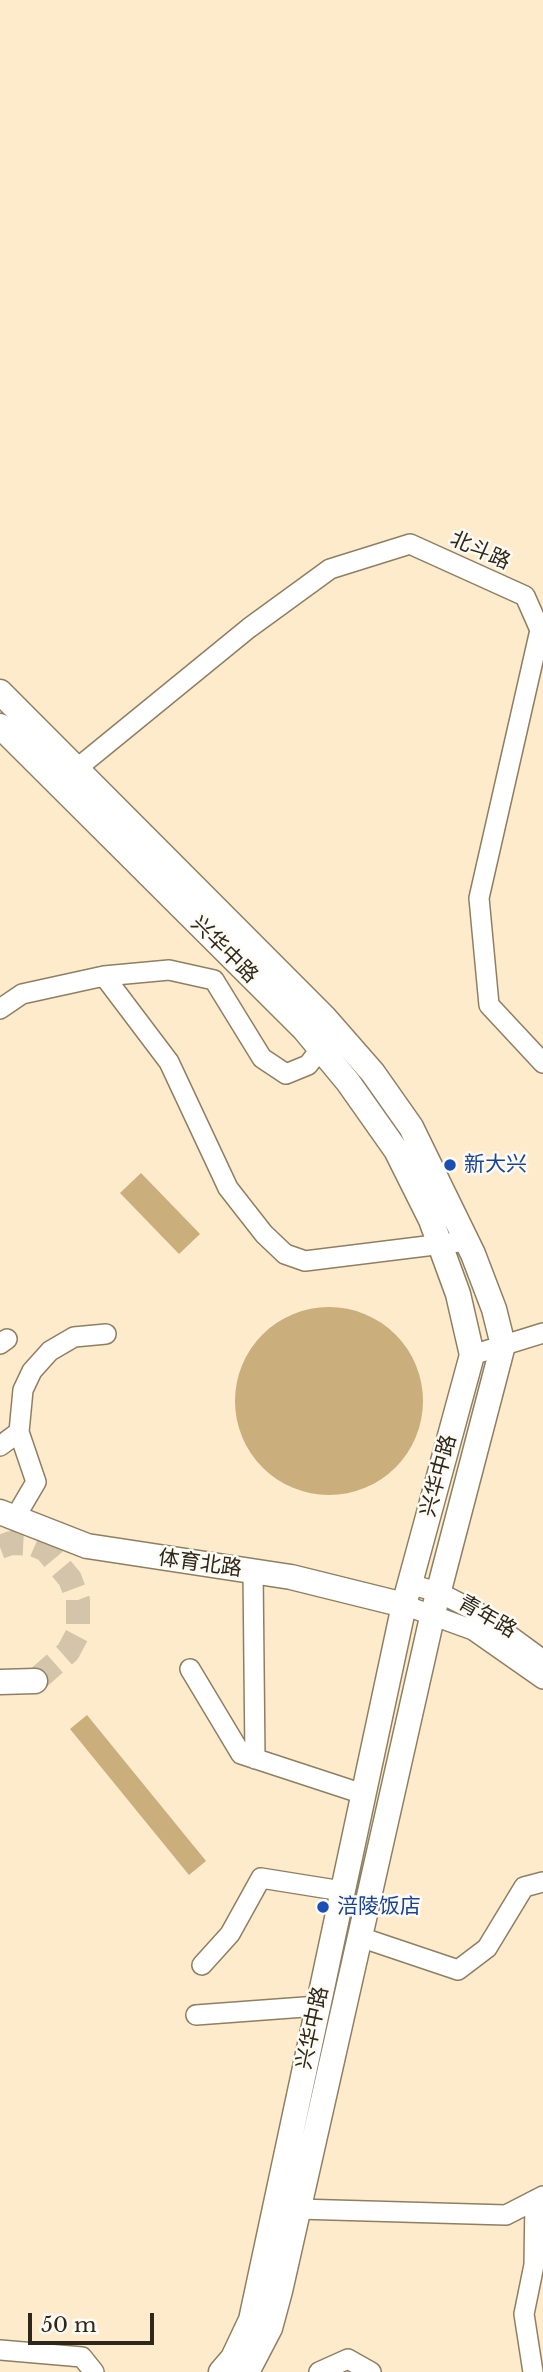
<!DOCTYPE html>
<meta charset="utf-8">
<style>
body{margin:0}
#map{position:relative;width:543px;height:2372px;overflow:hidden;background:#fdebcc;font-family:"Libre Baskerville",serif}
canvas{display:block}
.scale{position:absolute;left:28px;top:2313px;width:126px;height:32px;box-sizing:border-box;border:4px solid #2e271b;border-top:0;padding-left:9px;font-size:21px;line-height:24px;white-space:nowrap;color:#2e271b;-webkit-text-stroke:5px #fefaf4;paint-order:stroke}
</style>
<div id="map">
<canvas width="543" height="2372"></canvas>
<div class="scale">50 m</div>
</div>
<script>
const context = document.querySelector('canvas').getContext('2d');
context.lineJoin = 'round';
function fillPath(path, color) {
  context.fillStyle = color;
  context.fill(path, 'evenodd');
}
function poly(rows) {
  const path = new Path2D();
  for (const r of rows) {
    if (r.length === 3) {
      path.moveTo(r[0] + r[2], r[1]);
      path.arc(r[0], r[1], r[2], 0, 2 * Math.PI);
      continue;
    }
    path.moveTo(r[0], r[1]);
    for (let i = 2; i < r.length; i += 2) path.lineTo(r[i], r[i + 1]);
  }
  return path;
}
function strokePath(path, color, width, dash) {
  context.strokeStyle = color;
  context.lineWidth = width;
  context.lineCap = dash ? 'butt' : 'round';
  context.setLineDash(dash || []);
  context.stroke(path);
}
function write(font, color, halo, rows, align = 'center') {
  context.font = font + ' "Libre Baskerville","Noto Sans SC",serif';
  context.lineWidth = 5;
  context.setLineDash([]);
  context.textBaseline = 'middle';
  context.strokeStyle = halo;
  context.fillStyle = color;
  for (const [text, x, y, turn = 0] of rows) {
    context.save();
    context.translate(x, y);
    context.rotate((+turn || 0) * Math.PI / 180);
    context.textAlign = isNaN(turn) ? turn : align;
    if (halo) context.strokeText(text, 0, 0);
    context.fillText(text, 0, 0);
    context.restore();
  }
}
const building = poly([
 [141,1173,200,1234,179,1254,120,1193],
 [329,1401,94],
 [87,1715,206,1861,189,1875,70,1729]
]);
const majorTunnel = poly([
 [0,1547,11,1543,32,1544,46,1550,70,1579,78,1600,78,1633,68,1652,35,1681]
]);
const minor = poly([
 [75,770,249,628,330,569,410,544,525,596,540,630,479,898,489,1005,543,1063],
 [104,976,169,1062,228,1188,264,1234,285,1254,305,1261,467,1241],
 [0,1009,22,994,104,976,169,970,214,980,262,1058,286,1074,308,1065,329,1038],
 [0,1344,7,1339],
 [472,1355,543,1333],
 [0,1446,19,1432],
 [16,1516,36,1482,19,1432,23,1390,32,1371,50,1351,74,1337,106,1334],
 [253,1571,255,1759],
 [409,1584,438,1592,479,1613,543,1660],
 [404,1605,473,1630,543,1679],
 [190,1669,241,1754,363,1794],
 [360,1937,458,1970,487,1948,524,1887,543,1882],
 [202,1965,230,1934,261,1878,342,1891],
 [196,2015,318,2006],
 [298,2209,506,2215,543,2196],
 [0,2350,82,2357,94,2372],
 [319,2372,348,2359,371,2372],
 [533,2372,524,2314,534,2265,535,2200]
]);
const major = poly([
 [0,692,324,1017,373,1073,411,1127,473,1254,494,1309,503,1345,433,1613,280,2291,270,2328,247,2372],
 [0,726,304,1029,348,1082,396,1150,431,1220,458,1294,472,1355,404,1605,251,2320,233,2358,221,2372],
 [0,1512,87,1546,291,1577,404,1605],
 [0,1682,35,1681]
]);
const markers = [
 [450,1165,7,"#1a4fb4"],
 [323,1907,7,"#1a4fb4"]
];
const streetNames = [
 ["北斗路",480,551,24],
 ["兴华中路",224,950,45],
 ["兴华中路",439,1476,-75],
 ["体育北路",200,1564,8],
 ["青年路",487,1617,30],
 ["兴华中路",313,2028,-78]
];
const transitNames = [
 ["新大兴",464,1165],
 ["涪陵饭店",337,1907]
];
fillPath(building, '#caae7b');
strokePath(majorTunnel, '#d4c4a9', 24, [24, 12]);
strokePath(minor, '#8f7f62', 22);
strokePath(major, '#8f7f62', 27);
strokePath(minor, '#fff', 19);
strokePath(major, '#fff', 24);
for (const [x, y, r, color] of markers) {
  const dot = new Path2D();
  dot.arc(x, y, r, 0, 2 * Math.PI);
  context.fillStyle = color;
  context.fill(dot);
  strokePath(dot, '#fefaf4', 2.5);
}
write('21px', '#2e271b', '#fefaf4', streetNames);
write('21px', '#164399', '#fefaf4', transitNames, 'left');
</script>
